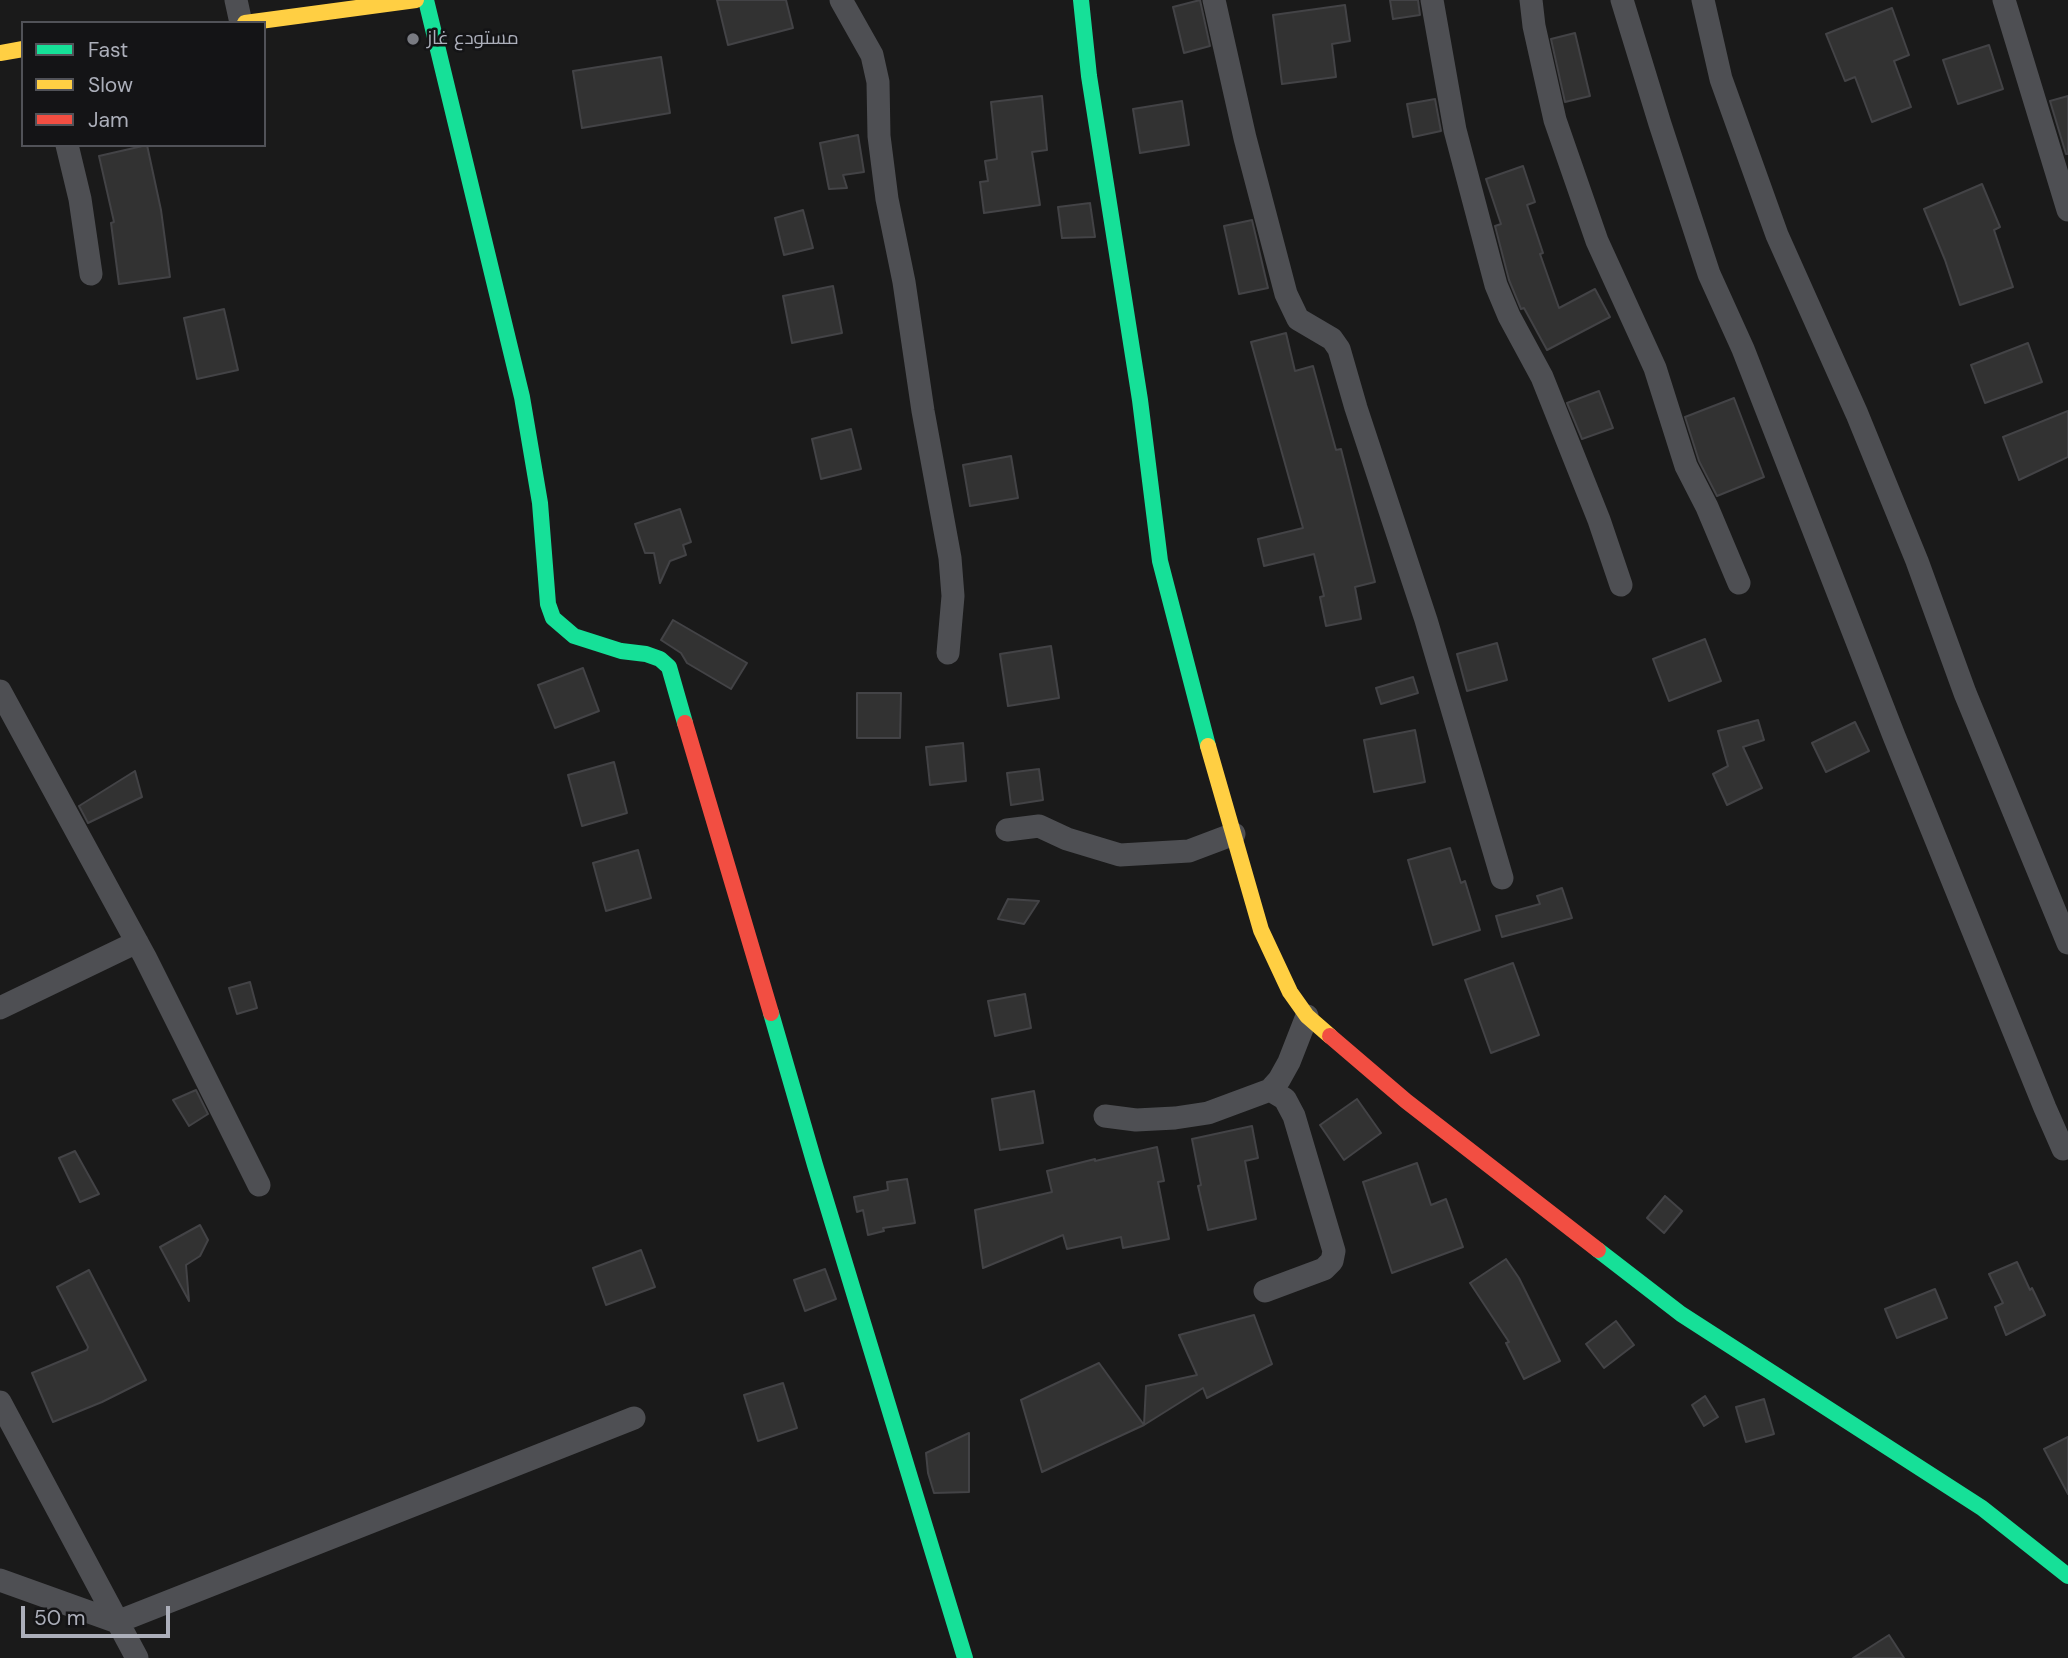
<!DOCTYPE html>
<meta charset="utf-8">
<style>
body{margin:0}
#map{position:relative;width:2068px;height:1658px;overflow:hidden;background:#1a1a1a;font-family:"DM Sans",sans-serif}
canvas{display:block}
.legend{position:absolute;left:21px;top:21px;width:245px;height:126px;box-sizing:border-box;background:#141416;border:2px solid #515258;margin:0;padding:9px 12px;list-style:none;font-size:21px;color:#acafba}
.legend li{display:flex;align-items:center;gap:14px;height:35px}
.legend b{width:35px;border:2px solid #515258}
.scale{position:absolute;left:21px;top:1606px;width:149px;height:32px;box-sizing:border-box;border:4px solid #acafba;border-top:0;padding-left:9px;font-size:21px;line-height:24px;white-space:nowrap;color:#acafba;-webkit-text-stroke:5px #141416;paint-order:stroke}
</style>
<div id="map">
<canvas width="2068" height="1658"></canvas>
<ul class="legend">
<li><b style="height:9px;background:#16e098"></b>Fast</li>
<li><b style="height:9px;background:#ffcf43"></b>Slow</li>
<li><b style="height:9px;background:#f24e42"></b>Jam</li>
</ul>
<div class="scale">50 m</div>
</div>
<script>
const context = document.querySelector('canvas').getContext('2d');
context.lineJoin = 'round';
function fillPath(path, color) {
  context.fillStyle = color;
  context.fill(path, 'evenodd');
}
function poly(rows) {
  const path = new Path2D();
  for (const r of rows) {
    path.moveTo(r[0], r[1]);
    for (let i = 2; i < r.length; i += 2) path.lineTo(r[i], r[i + 1]);
  }
  return path;
}
function strokePath(path, color, width, dash) {
  context.strokeStyle = color;
  context.lineWidth = width;
  context.lineCap = dash ? 'butt' : 'round';
  context.setLineDash(dash || []);
  context.stroke(path);
}
function write(font, color, halo, rows, align = 'center') {
  context.font = font + ' "DM Sans",Cairo,sans-serif';
  context.lineWidth = 5;
  context.setLineDash([]);
  context.textBaseline = 'middle';
  context.strokeStyle = halo;
  context.fillStyle = color;
  for (const [text, x, y, turn = 0] of rows) {
    context.save();
    context.translate(x, y);
    context.rotate((+turn || 0) * Math.PI / 180);
    context.textAlign = isNaN(turn) ? turn : align;
    if (halo) context.strokeText(text, 0, 0);
    context.fillText(text, 0, 0);
    context.restore();
  }
}
const building = poly([
 [717,0,786,0,793,28,728,45,717,0],
 [1200,0,1210,46,1184,53,1173,7,1200,0],
 [1390,0,1418,0,1420,15,1393,19,1390,0],
 [1345,5,1350,41,1332,44,1336,77,1282,84,1273,15,1345,5],
 [1892,8,1909,55,1894,61,1911,107,1872,122,1855,77,1845,81,1826,34,1892,8],
 [1575,33,1590,96,1565,102,1551,39,1575,33],
 [1989,45,2003,89,1958,104,1943,60,1989,45],
 [661,57,670,113,582,128,573,71,661,57],
 [1042,96,1047,150,1032,152,1040,205,984,213,980,182,988,181,985,161,997,159,991,102,1042,96],
 [2068,96,2068,154,2066,154,2050,101,2068,96],
 [1435,99,1441,131,1413,137,1407,104,1435,99],
 [1182,101,1189,145,1140,153,1133,109,1182,101],
 [858,135,864,172,843,175,847,188,829,189,820,143,858,135],
 [147,145,161,210,170,277,119,284,111,223,114,222,99,156,147,145],
 [1523,166,1535,202,1527,205,1543,253,1540,254,1559,308,1595,289,1610,317,1547,350,1524,308,1521,309,1509,280,1495,226,1501,224,1486,179,1523,166],
 [1982,184,2000,227,1994,230,2013,287,1960,305,1945,260,1924,209,1982,184],
 [1090,203,1095,237,1062,238,1058,207,1090,203],
 [803,210,813,248,784,255,775,218,803,210],
 [1252,220,1268,288,1239,294,1224,226,1252,220],
 [833,286,842,333,792,343,783,296,833,286],
 [224,309,238,370,197,379,184,318,224,309],
 [1286,333,1295,371,1313,366,1336,450,1341,449,1375,582,1355,587,1361,619,1326,626,1320,597,1324,596,1314,554,1264,566,1258,539,1303,528,1251,342,1286,333],
 [2028,343,2042,382,1985,403,1971,365,2028,343],
 [1599,391,1613,428,1582,439,1567,403,1599,391],
 [1734,398,1764,477,1717,496,1699,461,1685,417,1734,398],
 [2068,411,2068,457,2019,480,2003,437,2068,411],
 [851,429,861,469,821,479,812,439,851,429],
 [1011,456,1018,498,970,506,963,465,1011,456],
 [680,509,691,542,683,545,686,555,670,561,660,583,654,553,645,553,635,524,680,509],
 [673,620,747,663,731,689,687,663,681,653,661,640,673,620],
 [1705,639,1721,681,1669,701,1653,659,1705,639],
 [1497,643,1507,680,1467,691,1457,654,1497,643],
 [1051,646,1059,698,1008,706,1000,654,1051,646],
 [583,668,599,711,555,728,538,685,583,668],
 [1413,677,1418,693,1381,704,1376,688,1413,677],
 [857,693,901,693,900,738,857,738,857,693],
 [1758,720,1764,740,1743,747,1762,788,1727,805,1713,774,1728,766,1718,731,1758,720],
 [1855,722,1869,751,1826,772,1812,743,1855,722],
 [1415,730,1425,782,1374,792,1364,740,1415,730],
 [963,743,966,781,930,785,926,747,963,743],
 [614,762,627,813,582,826,568,775,614,762],
 [1039,769,1043,800,1011,805,1007,773,1039,769],
 [135,771,142,797,88,823,79,806,135,771],
 [1450,848,1461,883,1465,881,1480,930,1433,945,1408,860,1450,848],
 [638,850,651,898,606,911,593,863,638,850],
 [1562,888,1572,918,1502,937,1496,916,1540,904,1537,896,1562,888],
 [1008,899,1039,901,1024,924,998,919,1008,899],
 [1513,963,1539,1035,1491,1053,1465,980,1513,963],
 [250,982,257,1008,237,1014,229,988,250,982],
 [1025,994,1031,1028,995,1036,988,1001,1025,994],
 [196,1090,208,1114,189,1126,173,1100,196,1090],
 [1034,1091,1043,1143,1000,1150,992,1099,1034,1091],
 [1357,1099,1381,1133,1344,1160,1320,1125,1357,1099],
 [1252,1126,1258,1158,1245,1161,1256,1219,1208,1230,1198,1186,1201,1185,1192,1139,1252,1126],
 [1157,1147,1164,1181,1158,1182,1169,1239,1123,1248,1121,1237,1067,1249,1063,1235,983,1268,975,1210,1052,1192,1047,1171,1095,1159,1095,1161,1157,1147],
 [75,1151,99,1194,80,1202,59,1158,75,1151],
 [1417,1163,1431,1205,1446,1199,1463,1247,1392,1273,1363,1182,1417,1163],
 [907,1179,915,1223,883,1228,884,1231,868,1235,863,1210,857,1212,854,1197,888,1190,887,1182,907,1179],
 [1665,1196,1682,1211,1664,1233,1647,1218,1665,1196],
 [200,1225,208,1240,200,1256,186,1265,189,1301,160,1247,200,1225],
 [641,1250,655,1287,606,1305,593,1268,641,1250],
 [1506,1259,1519,1278,1560,1361,1524,1379,1506,1343,1509,1342,1470,1283,1506,1259],
 [2017,1262,2030,1290,2032,1288,2045,1315,2006,1335,1995,1307,2003,1303,1989,1274,2017,1262],
 [825,1269,836,1299,805,1311,794,1280,825,1269],
 [89,1270,146,1380,102,1402,53,1422,32,1373,87,1350,88,1347,57,1287,89,1270],
 [1935,1289,1947,1318,1897,1338,1885,1309,1935,1289],
 [1254,1315,1272,1364,1207,1398,1203,1388,1144,1425,1146,1386,1197,1375,1179,1335,1254,1315],
 [1616,1321,1634,1345,1604,1368,1586,1344,1616,1321],
 [1099,1363,1144,1425,1042,1472,1021,1400,1099,1363],
 [783,1383,797,1428,758,1441,744,1395,783,1383],
 [1705,1396,1718,1417,1704,1426,1692,1405,1705,1396],
 [1764,1399,1774,1434,1746,1442,1736,1407,1764,1399],
 [969,1433,969,1492,934,1493,928,1473,926,1453,969,1433],
 [2068,1437,2068,1494,2044,1449,2068,1437],
 [1889,1635,1904,1658,1853,1658,1889,1635]
]);
const street = poly([
 [236,0,241,23],
 [841,0,872,55,878,82,879,136,887,199,904,282,923,411,950,558,953,596,948,653],
 [1214,0,1245,138,1286,294,1298,319,1332,339,1339,349,1356,408,1426,620,1502,878],
 [1432,0,1455,130,1496,285,1509,316,1542,377,1599,520,1621,585],
 [1531,0,1534,26,1555,120,1597,241,1655,368,1686,466,1707,507,1739,583],
 [1622,0,1660,124,1709,274,1743,349,1894,736,2045,1108,2063,1149,2068,1146],
 [1703,0,1721,79,1777,235,1857,414,1917,561,1965,693,2068,943],
 [2004,0,2068,210],
 [67,145,80,199,91,274],
 [0,691,145,957,259,1185],
 [1007,830,1039,826,1067,839,1120,855,1189,851,1234,834],
 [0,1008,137,942],
 [1105,1116,1136,1120,1175,1118,1208,1113,1270,1090,1279,1080,1289,1062,1307,1016],
 [1265,1291,1324,1269,1332,1261,1334,1251,1294,1116,1285,1099,1270,1090],
 [0,1402,137,1658],
 [0,1580,117,1622,634,1418]
]);
const fast = poly([
 [426,0,522,397,540,503,548,604,553,618,574,636,621,651,646,654,660,659,669,667,685,723],
 [1081,0,1089,76,1140,400,1160,561,1208,746],
 [771,1013,815,1165,965,1658],
 [1598,1250,1681,1314,1982,1508,2068,1576]
]);
const slow = poly([
 [245,23,416,0],
 [0,53,23,49],
 [1208,746,1261,930,1290,992,1307,1016,1330,1036]
]);
const jam = poly([
 [685,723,771,1013],
 [1330,1036,1406,1101,1598,1250]
]);
const markers = [
 [413,39,7,"#797b82"]
];
const poiNames = [
 ["مستودع غاز",427,39]
];
fillPath(building, '#323232');
strokePath(building, '#434346', 2);
strokePath(street, '#4e4f53', 23);
strokePath(fast, '#16e098', 16);
strokePath(slow, '#ffcf43', 16);
strokePath(jam, '#f24e42', 16);
for (const [x, y, r, color] of markers) {
  const dot = new Path2D();
  dot.arc(x, y, r, 0, 2 * Math.PI);
  context.fillStyle = color;
  context.fill(dot);
  strokePath(dot, '#141416', 2.5);
}
write('19px', '#acafba', '#141416', poiNames, 'left');
</script>
